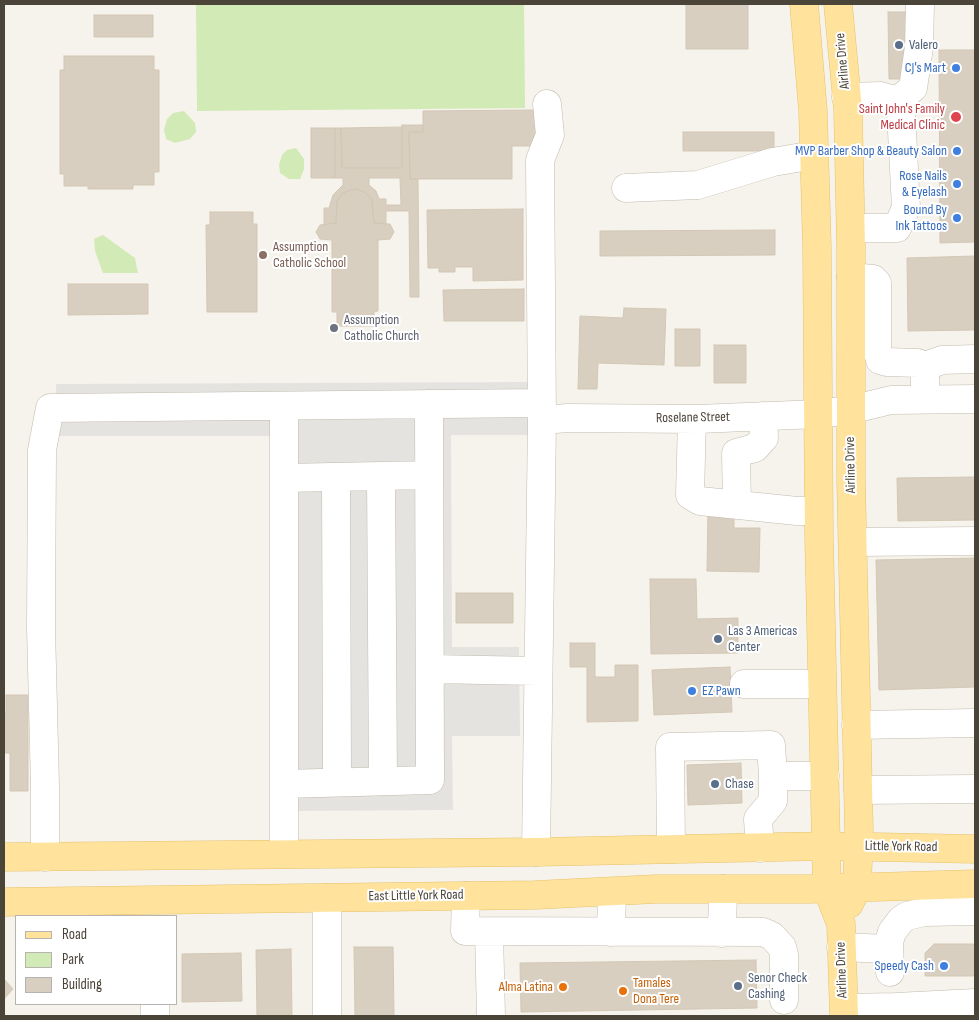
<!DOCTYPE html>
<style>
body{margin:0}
#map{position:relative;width:979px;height:1020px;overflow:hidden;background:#f6f3ec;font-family:"Sofia Sans Condensed",sans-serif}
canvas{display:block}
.frame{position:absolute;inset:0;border:5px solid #4b4439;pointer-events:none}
.legend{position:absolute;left:15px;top:915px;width:162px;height:90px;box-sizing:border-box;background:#fff;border:1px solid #b7b4b0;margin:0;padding:6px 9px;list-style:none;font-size:15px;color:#4b4439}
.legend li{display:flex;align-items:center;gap:10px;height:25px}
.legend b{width:25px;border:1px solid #b7b4b0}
</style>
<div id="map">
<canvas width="979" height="1020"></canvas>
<div class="frame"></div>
<ul class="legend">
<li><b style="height:6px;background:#ffe39c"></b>Road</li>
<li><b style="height:14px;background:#d2eab5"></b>Park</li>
<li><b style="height:14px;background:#d8cfc1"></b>Building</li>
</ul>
</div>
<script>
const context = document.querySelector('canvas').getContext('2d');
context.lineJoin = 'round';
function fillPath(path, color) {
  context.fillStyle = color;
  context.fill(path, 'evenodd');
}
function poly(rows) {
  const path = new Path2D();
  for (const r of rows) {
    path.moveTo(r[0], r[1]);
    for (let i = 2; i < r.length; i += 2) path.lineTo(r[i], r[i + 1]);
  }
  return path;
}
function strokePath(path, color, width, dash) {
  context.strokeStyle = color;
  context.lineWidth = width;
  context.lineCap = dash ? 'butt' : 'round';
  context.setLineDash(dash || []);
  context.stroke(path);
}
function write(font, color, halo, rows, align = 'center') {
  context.font = font + ' "Sofia Sans Condensed",sans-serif';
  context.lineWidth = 4;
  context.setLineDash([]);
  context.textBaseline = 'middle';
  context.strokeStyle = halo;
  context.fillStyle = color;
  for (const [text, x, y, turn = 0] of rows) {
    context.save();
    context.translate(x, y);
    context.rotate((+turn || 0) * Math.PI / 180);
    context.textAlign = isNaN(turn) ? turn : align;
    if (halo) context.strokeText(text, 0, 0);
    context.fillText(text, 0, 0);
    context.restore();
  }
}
const green = poly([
 [196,4,524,4,525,108,197,111],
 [184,111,195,123,196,132,190,139,175,143,166,139,164,130,167,119,173,113],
 [296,148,304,159,304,169,300,179,289,179,280,173,279,165,282,155,287,150],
 [103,235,135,258,138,273,103,273,95,251,94,239]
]);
const parking = poly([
 [536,382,536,435,451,435,452,647,519,647,520,736,452,736,453,810,298,811,296,436,57,436,56,384]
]);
const building = poly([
 [686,4,748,4,748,49,686,49,686,4],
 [888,12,909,12,910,79,889,79,888,12],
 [94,15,153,15,153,37,94,37,94,15],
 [939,50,975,50,975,242,940,243,939,50],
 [64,56,154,56,154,70,159,70,159,172,154,172,154,185,133,185,133,189,88,189,88,186,64,186,64,174,60,174,60,70,64,70,64,56],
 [536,110,536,146,512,146,512,179,410,179,409,132,423,132,423,111,536,110],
 [402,125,423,125,423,132,409,132,410,179,418,179,419,297,410,297,409,211,386,211,386,224,374,223,372,200,366,193,357,189,347,191,341,195,337,202,336,223,324,224,324,208,329,208,333,195,343,185,343,178,335,178,335,128,341,128,342,168,402,168,402,125],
 [369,178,400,178,401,205,386,205,386,199,379,199,376,191,369,185,369,178],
 [402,127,402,168,342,168,341,128,402,127],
 [311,128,335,128,335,178,311,178,311,128],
 [683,132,774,132,774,151,683,151,683,132],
 [357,189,366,193,372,200,374,223,390,224,394,232,390,239,378,240,378,311,374,312,374,326,337,326,337,312,332,312,332,240,320,239,316,232,320,225,336,223,337,202,341,195,347,191,357,189],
 [523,209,523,280,473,281,473,267,455,267,455,272,439,272,439,268,428,268,427,210,523,209],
 [210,212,253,212,253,224,257,224,257,312,207,312,206,225,210,225,210,212],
 [775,230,775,255,600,256,600,231,775,230],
 [975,256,975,330,908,331,907,258,975,256],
 [68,284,148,284,148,314,68,315,68,284],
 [524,289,524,321,444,321,443,290,524,289],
 [624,308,666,309,664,365,598,363,597,389,578,389,580,316,623,318,624,308],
 [675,329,700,329,700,366,675,366,675,329],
 [714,345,746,345,746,383,714,383,714,345],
 [975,477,975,520,898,521,897,478,975,477],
 [708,509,734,510,734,528,760,528,759,572,707,571,708,509],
 [975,558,975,687,879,690,876,560,975,558],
 [650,579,696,579,697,619,738,618,738,653,651,654,650,579],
 [456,593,513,593,513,623,456,623,456,593],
 [570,643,595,643,595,677,615,677,615,665,638,665,638,721,587,722,587,667,570,667,570,643],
 [730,667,732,712,654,715,652,670,730,667],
 [6,695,28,695,28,791,10,791,10,753,4,753,4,712,6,712,6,695],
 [741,763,742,803,688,805,687,765,741,763],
 [934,944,975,944,975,976,925,976,925,953,934,944],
 [354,947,393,947,394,1016,355,1016,354,947],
 [291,949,292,1016,257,1016,256,950,291,949],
 [241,953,242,1001,182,1002,182,954,241,953],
 [756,960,757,1008,521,1012,520,963,756,960],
 [4,979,13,989,4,999,4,979]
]);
const minor = poly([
 [846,97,881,96,897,101,901,112,906,208,897,228,851,228],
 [897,101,913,88,919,47,920,4],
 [626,188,698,185,773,162,814,155],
 [851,277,873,279,877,283,877,349,880,360,887,362,918,363,925,369],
 [925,386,925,369,931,364,942,360,975,359],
 [692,419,690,495,700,501,797,511,818,511],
 [542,420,568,418,698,419,818,414,850,410,891,400,975,399],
 [381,476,383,781],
 [336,477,337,782],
 [284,478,429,475],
 [737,505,736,453,755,448,764,438,763,416],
 [853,542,975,541],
 [430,669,538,671],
 [744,684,822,684],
 [856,725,975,723],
 [284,784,430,780,429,404],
 [858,790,975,789],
 [760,848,758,819,773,801,773,776,825,776],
 [671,849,670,747,771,745,773,776],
 [536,852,542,420,540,160,550,135,547,104],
 [284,854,284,406],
 [45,857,45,786,41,628,42,450,50,408,541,403],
 [466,896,465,931,763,932,772,936,782,947,784,955,784,1000],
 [327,898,327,1016],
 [489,932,491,1016],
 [611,932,612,892],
 [722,933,723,889],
 [841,947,889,949],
 [890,972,889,942,892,932,901,920,907,916,924,912,975,911],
 [155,1004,155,1016],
 [844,1008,896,1007],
 [896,1016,896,1007,975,1003]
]);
const major = poly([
 [804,4,813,111,817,248,819,536,827,888,841,924,844,1016],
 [838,4,848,110,851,247,851,480,859,831,857,888,849,904],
 [4,857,536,852,827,846,975,849],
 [4,902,535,895,656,889,808,889,975,884]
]);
const markers = [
 [899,45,5,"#5c6f8a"],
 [956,68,5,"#3f7fe0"],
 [956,117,6,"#e0444e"],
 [957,151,5,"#3f7fe0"],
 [957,184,5,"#3f7fe0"],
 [957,218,5,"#3f7fe0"],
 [263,255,5,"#8d6e63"],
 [334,328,5,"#6b7280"],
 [718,639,5,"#5c6f8a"],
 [692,691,5,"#3f7fe0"],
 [715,784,5,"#5c6f8a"],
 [944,966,5,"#3f7fe0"],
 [738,986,5,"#5c6f8a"],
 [563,987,5,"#e8710a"],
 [623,991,5,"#e8710a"]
];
const serviceNames = [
 ["Valero",909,45],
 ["Las 3 Americas",728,631],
 ["Center",728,647],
 ["Chase",725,784],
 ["Senor Check",748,978],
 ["Cashing",748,994]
];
const streetNames = [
 ["Airline Drive",843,61,-95],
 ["Roselane Street",693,418,-1],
 ["Airline Drive",851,465,-91],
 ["Little York Road",901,847,1],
 ["East Little York Road",416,896,-1],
 ["Airline Drive",842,970,-92]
];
const shopNames = [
 ["CJ's Mart",946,68],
 ["MVP Barber Shop & Beauty Salon",947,151],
 ["Rose Nails",947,176],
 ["& Eyelash",947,192],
 ["Bound By",947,210],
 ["Ink Tattoos",947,226],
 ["EZ Pawn",702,691,"left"],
 ["Speedy Cash",934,966]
];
const healthNames = [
 ["Saint John's Family",945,109],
 ["Medical Clinic",945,125]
];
const educationNames = [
 ["Assumption",273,247],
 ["Catholic School",273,263]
];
const worshipNames = [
 ["Assumption",344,320],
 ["Catholic Church",344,336]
];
const foodNames = [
 ["Tamales",633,983],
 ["Dona Tere",633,999],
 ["Alma Latina",553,987,"right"]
];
fillPath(green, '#d2eab5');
fillPath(parking, '#e5e3e0');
fillPath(building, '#d8cfc1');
strokePath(building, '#d3c7b4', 1);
strokePath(minor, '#c2bbae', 29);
strokePath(major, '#e6c16a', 29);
strokePath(minor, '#fff', 28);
strokePath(major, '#ffe39c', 28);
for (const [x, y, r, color] of markers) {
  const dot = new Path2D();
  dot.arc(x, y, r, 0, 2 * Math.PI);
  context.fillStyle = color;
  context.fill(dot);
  strokePath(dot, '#fff', 2);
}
write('14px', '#4e5e75', '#fff', serviceNames, 'left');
write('14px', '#4b4439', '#fff', streetNames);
write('14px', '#366cbe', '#fff', shopNames, 'right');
write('14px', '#be3a42', '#fff', healthNames, 'right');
write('14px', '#785e54', '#fff', educationNames, 'left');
write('14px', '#5b616d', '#fff', worshipNames, 'left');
write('14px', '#c56008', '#fff', foodNames, 'left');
</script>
